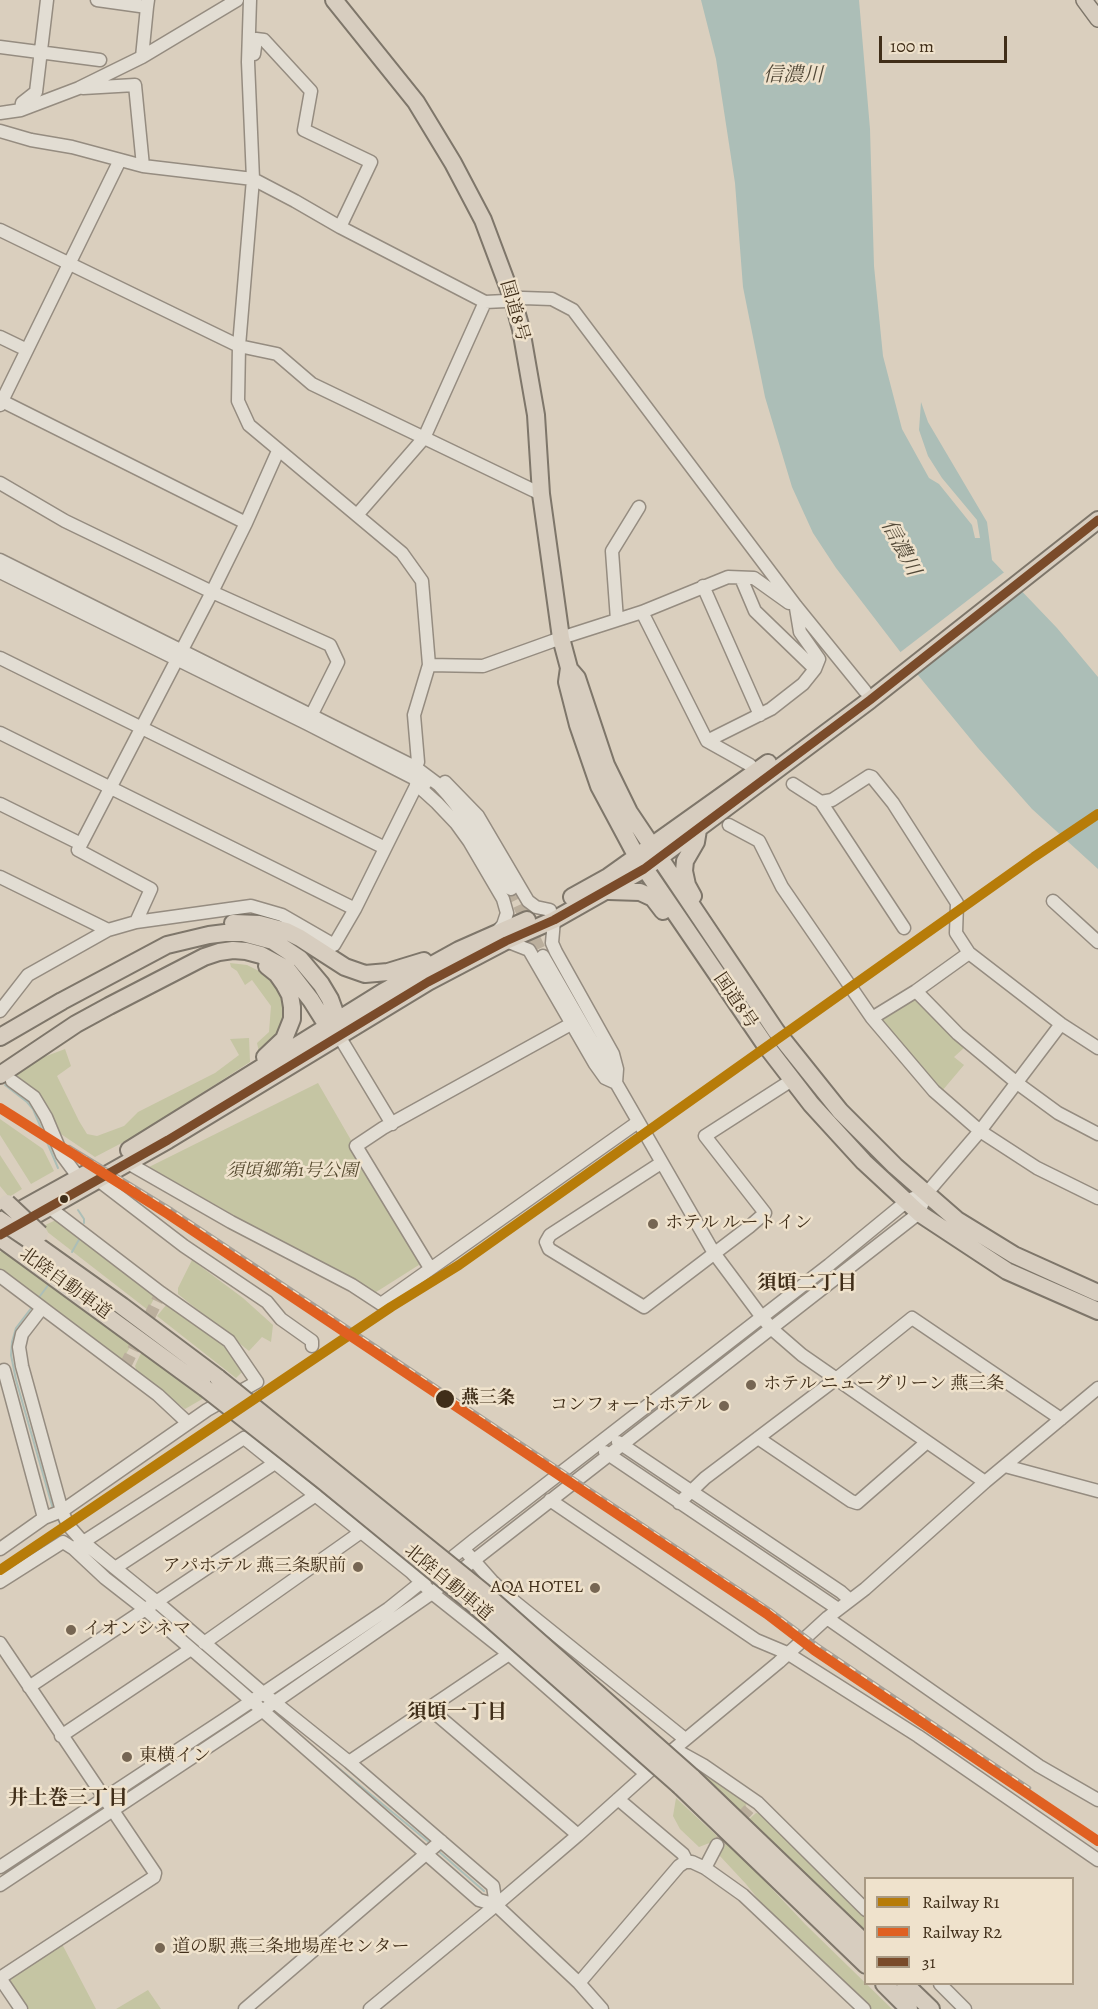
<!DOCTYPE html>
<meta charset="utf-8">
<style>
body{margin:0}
#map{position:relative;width:1098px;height:2009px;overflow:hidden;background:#dacfbe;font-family:Alegreya,serif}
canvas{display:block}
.legend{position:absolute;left:864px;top:1877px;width:210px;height:108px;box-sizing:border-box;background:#efe2cc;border:2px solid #a99a84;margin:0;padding:8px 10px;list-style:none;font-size:18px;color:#402e19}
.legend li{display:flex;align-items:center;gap:12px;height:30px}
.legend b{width:30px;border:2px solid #a99a84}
.scale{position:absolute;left:879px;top:36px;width:128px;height:27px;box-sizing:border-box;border:3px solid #402e19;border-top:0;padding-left:8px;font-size:18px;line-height:21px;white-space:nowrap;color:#402e19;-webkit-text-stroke:4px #efe2cc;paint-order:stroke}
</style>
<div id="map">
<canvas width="1098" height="2009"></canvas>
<ul class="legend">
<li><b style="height:8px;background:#b77c09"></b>Railway R1</li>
<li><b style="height:8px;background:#e06021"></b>Railway R2</li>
<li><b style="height:8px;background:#7a4b2a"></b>31</li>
</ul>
<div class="scale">100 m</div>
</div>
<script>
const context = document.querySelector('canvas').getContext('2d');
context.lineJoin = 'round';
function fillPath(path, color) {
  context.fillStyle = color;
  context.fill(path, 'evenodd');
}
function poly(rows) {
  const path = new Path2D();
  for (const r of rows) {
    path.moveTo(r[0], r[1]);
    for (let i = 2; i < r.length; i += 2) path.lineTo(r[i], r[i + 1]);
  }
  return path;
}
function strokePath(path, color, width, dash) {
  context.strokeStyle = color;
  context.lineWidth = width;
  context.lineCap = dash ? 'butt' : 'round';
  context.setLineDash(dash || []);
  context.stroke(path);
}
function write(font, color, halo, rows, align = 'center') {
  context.font = font + ' Alegreya,"Noto Serif JP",serif';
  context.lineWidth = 5;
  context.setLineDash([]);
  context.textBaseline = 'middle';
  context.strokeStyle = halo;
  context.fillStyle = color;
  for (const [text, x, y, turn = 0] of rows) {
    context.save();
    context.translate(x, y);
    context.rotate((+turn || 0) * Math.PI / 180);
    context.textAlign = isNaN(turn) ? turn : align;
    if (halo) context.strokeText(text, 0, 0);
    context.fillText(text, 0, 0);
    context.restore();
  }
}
const green = poly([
 [230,963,247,965,261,972,274,981,283,993,287,1012,280,1033,259,1052,257,1043,269,1032,271,1006,252,980,245,985,237,971,231,967],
 [916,996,965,1047,954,1057,964,1065,942,1091,914,1064,879,1020],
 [249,1038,250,1062,137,1135,95,1157,55,1130,12,1074,28,1063,65,1049,71,1066,57,1076,79,1121,87,1134,97,1136,124,1126,138,1112,215,1073,239,1055,230,1039],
 [318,1083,422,1263,373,1294,149,1167],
 [0,1119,43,1149,54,1171,31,1184,0,1135],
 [0,1155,22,1189,9,1197,0,1186],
 [58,1219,157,1293,148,1310,41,1227],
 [2,1251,132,1344,123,1359,120,1359,0,1270,0,1252],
 [192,1260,243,1298,273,1325,271,1342,262,1337,249,1351,178,1294,178,1288],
 [167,1304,228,1344,247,1367,236,1378,157,1316],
 [142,1351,204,1398,185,1409,137,1372,135,1366],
 [704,1769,747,1799,746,1807,737,1814,695,1771],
 [676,1798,717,1836,712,1842,699,1847,680,1829,673,1816],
 [756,1813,762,1814,865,1916,865,1932,748,1820],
 [727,1841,805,1924,892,2009,870,2009,774,1919,746,1884,719,1855],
 [62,1944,96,2009,25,2009,7,1981],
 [148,1990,161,2009,116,2009]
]);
const water = poly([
 [701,0,859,0,870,129,874,266,883,356,902,429,929,478,939,484,972,525,975,538,980,538,977,520,942,478,928,456,919,430,921,402,928,422,987,522,992,560,1057,628,1098,677,1098,869,1032,809,978,748,918,675,836,568,813,533,792,487,765,397,743,287,735,183,716,59]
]);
const pier = poly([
 [1007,570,1024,587,914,674,898,654]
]);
const stream = poly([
 [5,1085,27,1102,33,1109,58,1168],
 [78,1210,84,1219,84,1223],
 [72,1252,81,1236],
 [37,1300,49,1284],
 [32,1307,16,1328,12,1342,11,1355,16,1380,53,1509],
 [56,1517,63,1527],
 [134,1591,148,1603],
 [155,1608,248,1689],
 [314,1748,430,1843],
 [436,1849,484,1891]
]);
const minorTunnel = poly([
 [511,889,543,956],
 [125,1366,158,1299],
 [717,1845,749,1809]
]);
const minor = poly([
 [97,0,147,7,148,0],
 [250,0,248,62,253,179,239,346,238,401,249,425,402,553,422,581,429,665,414,715,418,762,415,767],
 [0,47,100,60],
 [254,54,256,39,264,40,311,91,304,130,371,162,340,227],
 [142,57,147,7],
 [83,88,135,85,143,166],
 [21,109,22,103,36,92,47,0],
 [0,113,21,110,79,88,142,57,237,0],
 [0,131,31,140,72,147,143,166,253,179,295,201,340,227,485,302,506,301,523,298,552,299,573,310,796,606,865,691],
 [0,230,239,346,277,354,312,384,541,494],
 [0,337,27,350],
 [2,401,246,523],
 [0,405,120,160],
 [0,483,65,521,212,592,330,645,338,662,309,720],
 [357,515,424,438,485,302],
 [0,560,415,767,439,785,448,795,471,824,511,889],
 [0,572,308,724,425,784],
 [741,578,755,611,815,669],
 [703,586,760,715],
 [642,612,707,741,750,765],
 [617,620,612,551,639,507],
 [0,658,385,848],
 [429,665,483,666,561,638,642,612,728,577,754,578,789,603],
 [0,733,355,909],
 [707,741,771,709,803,684,815,669,819,659,800,632,796,608],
 [445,782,478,816,528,901,536,907,550,910],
 [416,784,437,803,456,823,469,841,503,899,507,913,503,925,497,932],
 [793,784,821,802,832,800,869,776,872,777,893,803,957,903,956,933,969,953,1061,1024,1098,1048],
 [821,802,904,928],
 [0,804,81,844],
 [729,825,759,841,782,887,872,1018,934,1091,980,1131,1037,1168,1098,1198],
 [0,877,108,930],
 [1053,901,1098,942],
 [136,922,151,889,78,850,212,592,246,523,278,451],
 [506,941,529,950,595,1064,605,1078,616,1083,617,1069,613,1054,556,952,552,943,554,920],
 [543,956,714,1253,761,1316,772,1329,802,1355,985,1482],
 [916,991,958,1034,1017,1083,1058,1113,1098,1134],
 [0,1011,28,975,108,930,136,922,251,906,282,915,334,945,355,909,419,780],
 [872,1018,916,991,969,953],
 [339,1036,392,1124],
 [12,1081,34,1097,46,1117,62,1155,79,1178],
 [128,1163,231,1222,352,1285,381,1304,638,1122],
 [661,1163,550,1235,546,1242,549,1249,644,1307,749,1227,765,1213,705,1136,792,1080],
 [98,1180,184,1246,267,1302,281,1319,312,1341,312,1346],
 [430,1268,356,1146,383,1128,571,1024],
 [0,1276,158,1395,188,1423],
 [42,1308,22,1334,19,1347,22,1366,62,1511,68,1525,82,1541,115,1568,157,1602,263,1693,349,1762,493,1886,496,1905],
 [4,1370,44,1518],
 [758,1438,851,1501,857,1503,927,1442],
 [618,1442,841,1592,850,1600],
 [605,1452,838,1609],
 [1005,1466,1098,1491],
 [550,1500,756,1640,787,1653,918,1736,1098,1860],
 [679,1503,705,1478,836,1379,912,1318,1061,1419],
 [77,1546,244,1438,411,1572,432,1593,509,1654,646,1774],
 [0,1549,44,1518,62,1511,207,1410,257,1382,229,1341,161,1293,50,1208],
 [468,1554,492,1581,510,1598,685,1739],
 [115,1568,275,1463],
 [0,1582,63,1542,74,1549,105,1578,146,1610,239,1690,479,1900,496,1905,579,1983,602,2009],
 [827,1618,1039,1766,1098,1800],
 [0,1643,155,1873,154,1877,0,1978],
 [204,1643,361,1532],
 [29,1687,316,1495],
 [429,1708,578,1835],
 [61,1736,191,1649],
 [674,1749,703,1765,758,1803,866,1910],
 [349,1762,509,1654],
 [618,1799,683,1854,687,1862],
 [0,1867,225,1719,388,1609,474,1540,829,1265,907,1201,913,1198],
 [705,1868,717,1845],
 [0,1885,262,1711,432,1593,919,1213,926,1194,980,1131,1061,1024],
 [0,1978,21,2009],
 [579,1983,679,1866,685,1862,692,1862,705,1868,743,1895,864,2009],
 [940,1984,965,2009],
 [245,2009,441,1841],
 [370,2009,496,1905,578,1835,674,1749,779,1662,827,1618,865,1589,985,1482,1098,1388]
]);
const major = poly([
 [1084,0,1098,19]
]);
const highway = poly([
 [334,0,416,102,453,163,483,220,513,300,521,329,536,415,541,494,561,638,569,668,567,682,578,725,599,786,637,857,764,1043,811,1104,864,1162,919,1213,1007,1271,1098,1311],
 [571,671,577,678,606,765,629,812,776,1031,840,1111,895,1166,957,1220,1014,1255,1098,1293],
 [609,891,640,892,653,898,663,911],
 [693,896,687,885,684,871,685,861,696,842,698,830],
 [572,897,608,877,768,763],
 [233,923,259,924,286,931,300,938,345,967,365,974,388,972,424,961],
 [0,1037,62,1001,167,945,209,935,225,933,243,933,273,941,300,959,321,984,330,999,338,1021,339,1029],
 [265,1057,284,1039,292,1019,292,1007,290,995,284,984,277,974,267,966],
 [0,1075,76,1024,109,1006,204,957,219,952,233,950,246,951,261,955,287,969,311,1000,328,1027,336,1034],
 [129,1150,383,992,459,950,527,920],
 [6,1218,91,1171],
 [0,1235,168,1140,428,982,506,941,554,920,644,869,870,700,1098,520],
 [0,1238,205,1388],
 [28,1239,122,1306,218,1378],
 [692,1777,866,1944],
 [680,1786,866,1965],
 [884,1984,909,2009],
 [905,1984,931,2009]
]);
const rail = poly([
 [69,1147,172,1210,770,1610,817,1645,1029,1788],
 [0,1570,391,1307,459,1265,1034,857,1098,814]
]);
const highwayBridge = poly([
 [7,1203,40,1234],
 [0,1220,28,1239],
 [218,1378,482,1591,692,1777],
 [205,1388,322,1480,471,1602,680,1786]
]);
const bus1 = poly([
 [0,1235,168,1140,428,982,506,941,554,920,644,869,870,700,1098,520]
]);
const rail1 = poly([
 [0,1570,391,1307,459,1265,1034,857,1098,814]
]);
const rail2 = poly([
 [0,1108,168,1214,767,1614,814,1650,1098,1841]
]);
const markers = [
 [64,1199,5,"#402e19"],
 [653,1224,6,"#766653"],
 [751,1385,6,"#766653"],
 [445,1399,10,"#402e19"],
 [724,1406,6,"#766653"],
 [358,1567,6,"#766653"],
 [595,1588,6,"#766653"],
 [71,1630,6,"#766653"],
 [127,1757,6,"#766653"],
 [160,1948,6,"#766653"]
];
const streetNames = [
 ["国道8号",514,311,74],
 ["国道8号",735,1001,56],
 ["北陸自動車道",65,1284,36],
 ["北陸自動車道",448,1583,40]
];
const parkNames = [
 ["須頃郷第1号公園",292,1172]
];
const poiNames = [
 ["ホテル ルートイン",665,1224],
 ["ホテル ニューグリーン 燕三条",763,1385],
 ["コンフォートホテル",712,1406,"right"],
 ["アパホテル 燕三条駅前",346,1567,"right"],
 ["AQA HOTEL",583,1588,"right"],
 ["イオンシネマ",83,1630],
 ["東横イン",139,1757],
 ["道の駅 燕三条地場産センター",172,1948]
];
const stopNames = [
 ["燕三条",461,1399]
];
const waterNames = [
 ["信濃川",793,76],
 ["信濃川",900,548,62]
];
const neighbourhoodNames = [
 ["須頃二丁目",807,1284],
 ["須頃一丁目",457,1713],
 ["井土巻三丁目",68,1799]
];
fillPath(green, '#c5c5a3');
fillPath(water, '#acbeb7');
fillPath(pier, '#dacfbe');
strokePath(stream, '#acbeb7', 2);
strokePath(minorTunnel, '#bbaf9d', 12, [12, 6]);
strokePath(minor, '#958c80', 15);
strokePath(major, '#7e766a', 18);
strokePath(highway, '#7e766a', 20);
strokePath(minor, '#e2ddd3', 12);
strokePath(major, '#d7cdbf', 15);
strokePath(highway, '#d7cdbf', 16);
strokePath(rail, '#a6a097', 4.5);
strokePath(rail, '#efe2cc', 2, [7]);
strokePath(highwayBridge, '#7e766a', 20, []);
strokePath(highwayBridge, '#d7cdbf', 16);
strokePath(bus1, '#7a4b2a', 9);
strokePath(rail1, '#b77c09', 10);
strokePath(rail2, '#e06021', 10);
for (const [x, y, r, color] of markers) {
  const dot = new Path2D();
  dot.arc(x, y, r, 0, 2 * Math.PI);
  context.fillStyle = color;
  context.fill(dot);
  strokePath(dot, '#efe2cc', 2);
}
write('18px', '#402e19', '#efe2cc', streetNames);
write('italic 18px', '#574b30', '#efe2cc', parkNames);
write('18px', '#402e19', '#efe2cc', poiNames, 'left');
write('bold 18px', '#402e19', '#efe2cc', stopNames, 'left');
write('italic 20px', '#524938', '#efe2cc', waterNames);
write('bold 20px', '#402e19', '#efe2cc', neighbourhoodNames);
</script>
